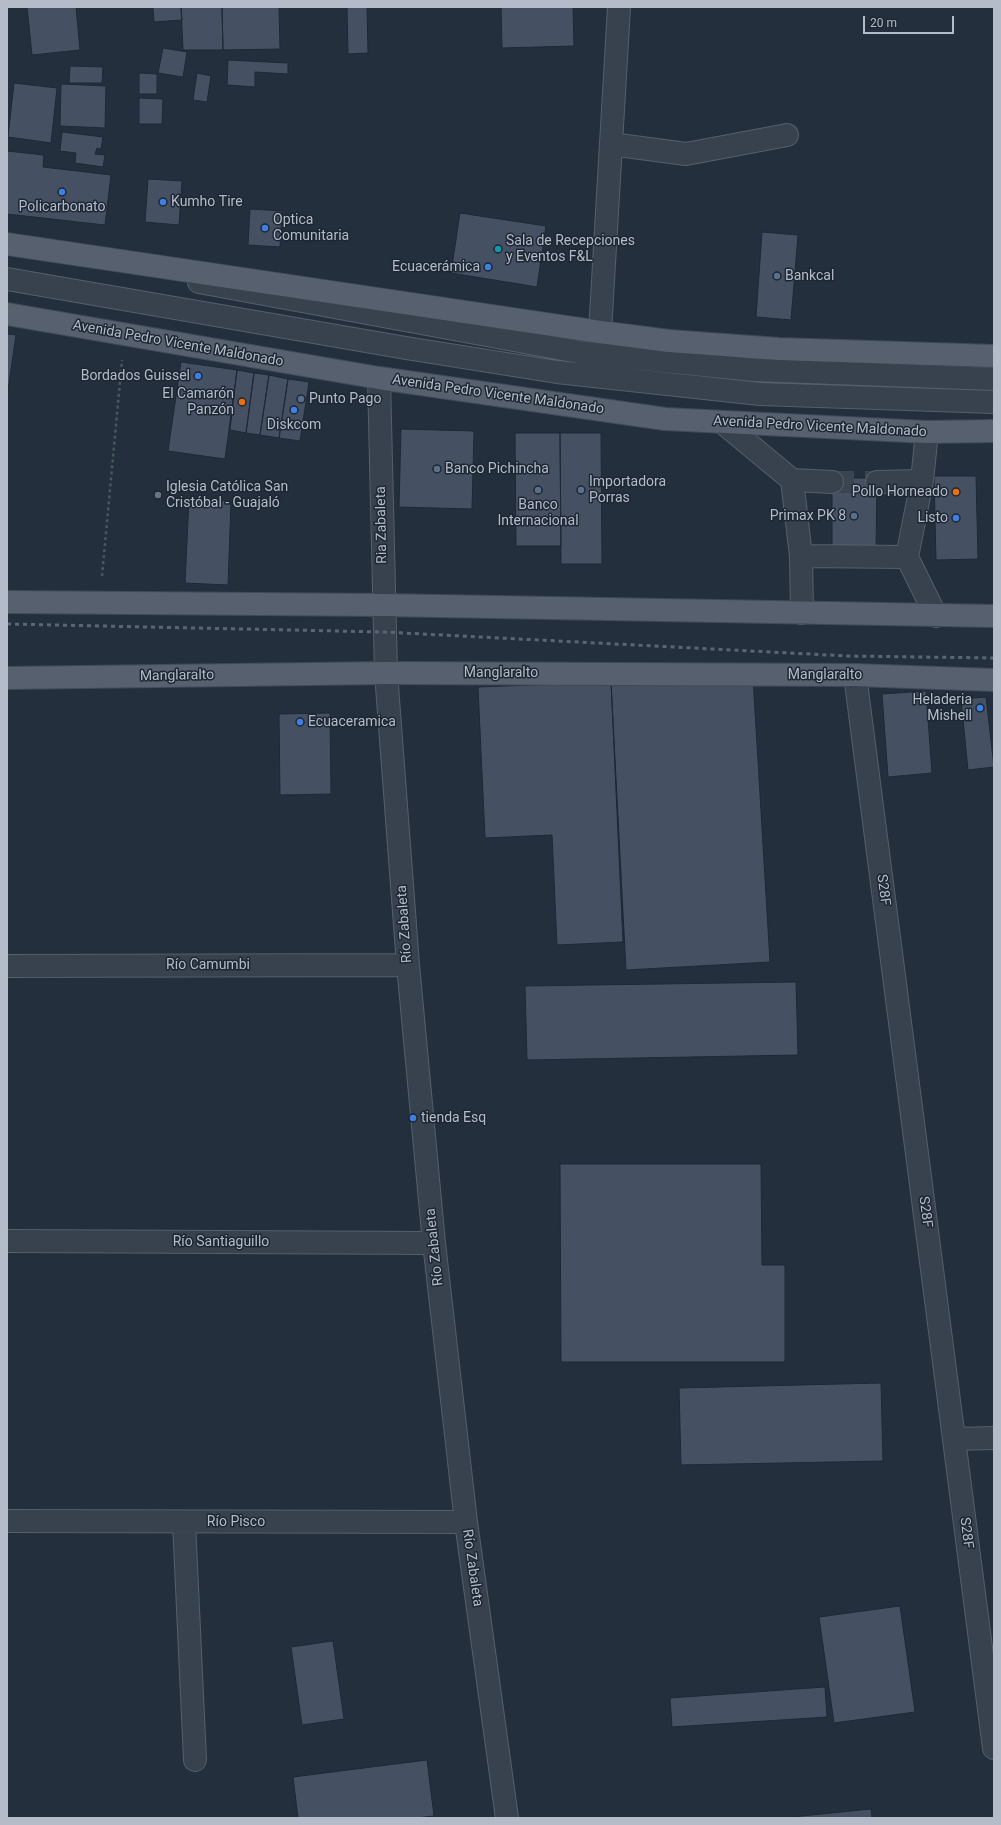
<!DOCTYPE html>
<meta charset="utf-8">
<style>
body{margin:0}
#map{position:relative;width:1001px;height:1825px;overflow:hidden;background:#242f3e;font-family:Roboto,sans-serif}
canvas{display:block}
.frame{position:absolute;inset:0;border:8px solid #b4bcc9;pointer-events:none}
.scale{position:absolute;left:863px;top:16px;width:91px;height:18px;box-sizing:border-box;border:2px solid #b4bcc9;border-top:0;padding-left:5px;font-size:12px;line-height:14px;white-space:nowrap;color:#b4bcc9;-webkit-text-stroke:3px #1d2633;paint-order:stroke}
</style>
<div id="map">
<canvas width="1001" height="1825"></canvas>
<div class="frame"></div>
<div class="scale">20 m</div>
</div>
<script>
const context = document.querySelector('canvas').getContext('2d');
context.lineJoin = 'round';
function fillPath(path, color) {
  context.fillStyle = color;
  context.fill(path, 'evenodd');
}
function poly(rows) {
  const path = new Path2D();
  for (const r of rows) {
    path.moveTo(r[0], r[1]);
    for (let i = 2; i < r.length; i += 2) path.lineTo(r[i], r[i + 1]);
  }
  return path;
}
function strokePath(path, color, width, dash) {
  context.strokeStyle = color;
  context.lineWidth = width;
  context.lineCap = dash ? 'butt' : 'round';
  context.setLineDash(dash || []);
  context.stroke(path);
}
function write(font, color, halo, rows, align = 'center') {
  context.font = font + ' Roboto,sans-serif';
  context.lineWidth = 3;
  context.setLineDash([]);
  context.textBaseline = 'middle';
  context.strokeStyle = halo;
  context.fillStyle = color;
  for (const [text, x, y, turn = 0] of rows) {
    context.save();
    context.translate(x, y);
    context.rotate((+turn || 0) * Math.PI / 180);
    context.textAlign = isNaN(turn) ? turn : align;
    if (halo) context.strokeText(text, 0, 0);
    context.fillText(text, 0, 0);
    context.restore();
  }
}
const building = poly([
 [27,7,76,7,80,50,32,55,27,7],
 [153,7,181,7,182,20,154,22,153,7],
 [181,7,222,7,223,50,183,50,181,7],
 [222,7,279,7,280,49,223,50,222,7],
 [347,7,367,7,368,53,348,54,347,7],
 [501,7,573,7,574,46,502,48,501,7],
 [163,48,187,52,183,77,158,73,163,48],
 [228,60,288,63,288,74,255,72,255,87,227,85,228,60],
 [70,66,103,67,102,83,69,83,70,66],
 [139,73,157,74,157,94,139,94,139,73],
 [197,73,211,76,207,102,193,100,197,73],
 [14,83,57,88,51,143,8,137,14,83],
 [61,84,106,86,105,128,60,126,61,84],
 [139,98,163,99,162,124,139,124,139,98],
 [62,132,103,137,101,149,97,148,95,154,105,155,103,167,75,163,76,153,60,151,62,132],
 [7,151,44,155,43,167,111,175,105,225,7,214,7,151],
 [148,179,182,181,179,225,145,222,148,179],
 [250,209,282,211,280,247,248,245,250,209],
 [460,213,546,226,537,287,451,273,460,213],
 [762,232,798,235,791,320,756,317,762,232],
 [7,334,16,335,7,397,7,334],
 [181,362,237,370,225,459,168,451,181,362],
 [237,370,254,373,246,433,230,430,237,370],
 [254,373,269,375,260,435,246,433,254,373],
 [269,375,288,379,279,438,260,435,269,375],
 [288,379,309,382,300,441,279,438,288,379],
 [401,429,474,431,472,509,399,507,401,429],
 [515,433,560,433,561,546,516,546,515,433],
 [560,433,601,433,602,564,561,564,560,433],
 [934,476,976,476,978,559,936,560,934,476],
 [832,478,877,478,876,551,832,550,832,478],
 [189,499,231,501,228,585,185,583,189,499],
 [753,677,770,962,626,970,611,682,753,677],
 [611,682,623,942,557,945,552,835,485,838,478,687,611,682],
 [926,691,932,773,888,777,882,694,926,691],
 [986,697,994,767,968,770,961,699,986,697],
 [330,713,331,794,280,795,279,714,330,713],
 [796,982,798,1055,527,1060,525,986,796,982],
 [560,1164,761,1164,762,1265,785,1265,785,1362,561,1362,560,1164],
 [881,1383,883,1461,681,1465,679,1388,881,1383],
 [900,1606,915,1712,834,1723,819,1617,900,1606],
 [333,1641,344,1719,302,1725,291,1647,333,1641],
 [825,1687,827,1717,672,1727,670,1698,825,1687],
 [427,1760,434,1816,416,1818,298,1818,293,1777,427,1760],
 [871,1809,872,1818,782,1818,871,1809]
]);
const minorTunnel = poly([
 [832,482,877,482]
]);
const path = poly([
 [102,576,122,360]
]);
const minor = poly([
 [611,144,686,154,787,135],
 [7,279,406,348,557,372,760,394,994,402],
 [199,282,584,353,754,370,994,379],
 [600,332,619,7],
 [379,378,386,673,408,965,434,1243,466,1522,507,1818],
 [722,422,792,480,832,482],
 [927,432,922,481,907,557,936,616],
 [792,480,801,556,802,613],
 [877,482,922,481],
 [801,556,907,557],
 [855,675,994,1748],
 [7,966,408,965],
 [7,1241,434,1243],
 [954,1439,994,1438],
 [7,1521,466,1522],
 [184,1522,195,1760]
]);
const major = poly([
 [7,244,600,332,669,341,779,349,994,356],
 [7,314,379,378,665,419,927,432,994,431],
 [7,602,384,605,994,616],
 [7,678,386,673,855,675,994,680]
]);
const rail = poly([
 [7,624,384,632,848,656,994,658]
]);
const markers = [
 [62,192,4,"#3f7fe0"],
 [163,202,4,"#3f7fe0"],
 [265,228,4,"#3f7fe0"],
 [498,249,4,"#0f9aa8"],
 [488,267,4,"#3f7fe0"],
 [777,276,4,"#5c6f8a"],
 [198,376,4,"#3f7fe0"],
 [301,399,4,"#5c6f8a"],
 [242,402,4,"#e8710a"],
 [294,410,4,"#3f7fe0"],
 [437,469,4,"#5c6f8a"],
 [538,490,4,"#5c6f8a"],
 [581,490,4,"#5c6f8a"],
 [956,492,4,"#e8710a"],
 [158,495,4,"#6b7280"],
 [854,516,4,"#5c6f8a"],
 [956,518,4,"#3f7fe0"],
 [980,708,4,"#3f7fe0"],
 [300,722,4,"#3f7fe0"],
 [413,1118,4,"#3f7fe0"]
];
const poiNames = [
 ["Kumho Tire",171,202],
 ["Policarbonato",62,207,"center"],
 ["Optica",273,220],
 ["Comunitaria",273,236],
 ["Sala de Recepciones",506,241],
 ["y Eventos F&L",506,257],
 ["Ecuacerámica",480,267,"right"],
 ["Bankcal",785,276],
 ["Bordados Guissel",190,376,"right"],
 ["El Camarón",234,394,"right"],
 ["Panzón",234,410,"right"],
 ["Punto Pago",309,399],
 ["Diskcom",294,425,"center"],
 ["Banco Pichincha",445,469],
 ["Importadora",589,482],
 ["Porras",589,498],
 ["Iglesia Católica San",166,487],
 ["Cristóbal - Guajaló",166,503],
 ["Pollo Horneado",948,492,"right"],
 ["Banco",538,505,"center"],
 ["Internacional",538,521,"center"],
 ["Primax PK 8",846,516,"right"],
 ["Listo",948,518,"right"],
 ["Heladeria",972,700,"right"],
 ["Mishell",972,716,"right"],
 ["Ecuaceramica",308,722],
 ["tienda Esq",421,1118]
];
const streetNames = [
 ["Avenida Pedro Vicente Maldonado",178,344,10],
 ["Avenida Pedro Vicente Maldonado",498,395,8],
 ["Avenida Pedro Vicente Maldonado",820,427,3],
 ["Ria Zabaleta",382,525,-91],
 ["Manglaralto",501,673],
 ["Manglaralto",825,675],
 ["Manglaralto",177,676,-1],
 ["S28F",883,890,83],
 ["Río Zabaleta",405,924,-94],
 ["Río Camumbi",208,965],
 ["S28F",925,1212,83],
 ["Río Santiaguillo",221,1242],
 ["Río Zabaleta",435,1247,-96],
 ["Río Pisco",236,1522],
 ["S28F",966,1533,83],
 ["Río Zabaleta",472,1568,82]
];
fillPath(building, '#455162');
strokePath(building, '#1f2835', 1);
strokePath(minorTunnel, '#3a4453', 22, [22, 11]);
strokePath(minor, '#565f6c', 24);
strokePath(major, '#414a57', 24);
strokePath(path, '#44595c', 2.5, [3, 3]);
strokePath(minor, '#38414e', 22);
strokePath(major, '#56606e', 22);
strokePath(rail, '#5a6575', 3, [4, 4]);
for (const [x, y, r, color] of markers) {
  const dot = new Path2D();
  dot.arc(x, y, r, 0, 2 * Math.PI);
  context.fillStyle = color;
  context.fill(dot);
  strokePath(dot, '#1d2633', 1.5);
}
write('14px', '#b4bcc9', '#1d2633', poiNames, 'left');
write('14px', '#b4bcc9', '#1d2633', streetNames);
</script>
